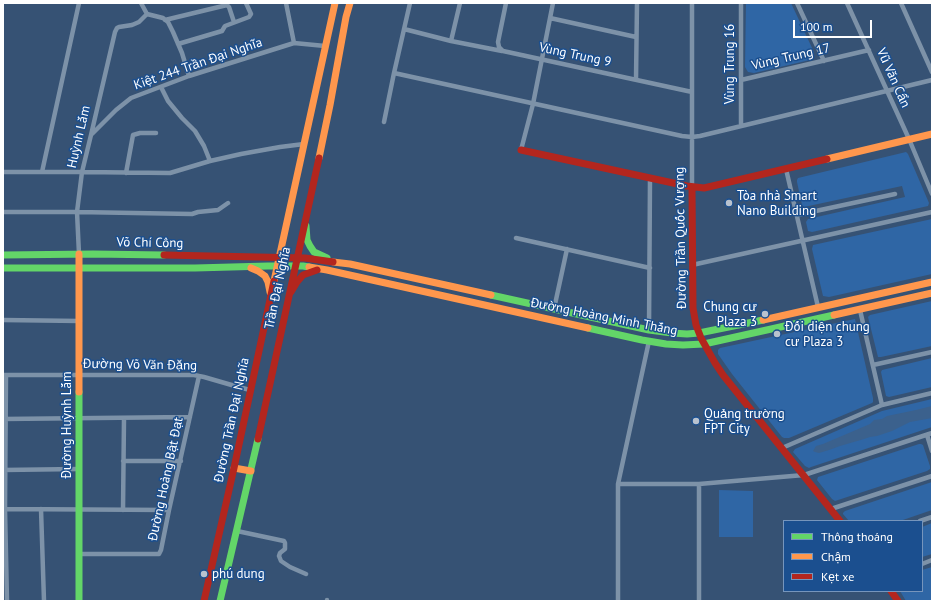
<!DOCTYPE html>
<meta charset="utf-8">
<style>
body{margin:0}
#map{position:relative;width:935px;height:604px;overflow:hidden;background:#365274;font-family:"PT Sans",sans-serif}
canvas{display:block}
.frame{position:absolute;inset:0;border:4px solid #fff;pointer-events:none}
.legend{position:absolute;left:783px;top:520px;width:140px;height:72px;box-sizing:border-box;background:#1b4f8f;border:1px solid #7695bc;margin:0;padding:5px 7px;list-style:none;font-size:12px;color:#fff}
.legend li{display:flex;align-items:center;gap:8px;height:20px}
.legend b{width:20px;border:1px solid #7695bc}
.scale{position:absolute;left:793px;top:20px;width:79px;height:18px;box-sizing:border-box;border:2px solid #fff;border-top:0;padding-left:5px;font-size:12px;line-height:14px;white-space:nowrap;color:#fff;-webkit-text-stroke:3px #1b4f8f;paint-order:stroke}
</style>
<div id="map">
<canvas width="935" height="604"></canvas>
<div class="frame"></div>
<ul class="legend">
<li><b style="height:5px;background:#63d668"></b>Thông thoáng</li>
<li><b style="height:5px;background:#ff974d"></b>Chậm</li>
<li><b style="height:5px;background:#b3261e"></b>Kẹt xe</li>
</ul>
<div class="scale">100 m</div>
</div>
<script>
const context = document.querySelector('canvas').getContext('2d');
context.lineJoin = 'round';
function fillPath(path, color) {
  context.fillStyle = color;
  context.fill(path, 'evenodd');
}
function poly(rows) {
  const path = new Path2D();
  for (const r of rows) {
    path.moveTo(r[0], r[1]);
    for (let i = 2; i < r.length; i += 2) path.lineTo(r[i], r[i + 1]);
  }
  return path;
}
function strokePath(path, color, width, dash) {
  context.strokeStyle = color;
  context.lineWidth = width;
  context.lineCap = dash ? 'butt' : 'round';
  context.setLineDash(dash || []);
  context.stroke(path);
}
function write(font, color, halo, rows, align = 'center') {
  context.font = font + ' "PT Sans",sans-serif';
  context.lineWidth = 3;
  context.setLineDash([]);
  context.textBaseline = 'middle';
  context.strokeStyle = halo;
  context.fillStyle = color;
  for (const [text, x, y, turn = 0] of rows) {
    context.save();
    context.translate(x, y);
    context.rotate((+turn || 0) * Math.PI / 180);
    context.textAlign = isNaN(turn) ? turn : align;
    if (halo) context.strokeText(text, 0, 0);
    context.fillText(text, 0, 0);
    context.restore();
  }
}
const green = poly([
 [746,3,791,3,813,50,814,54,813,58,810,60,754,73,748,72,745,67],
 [906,152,908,154,929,203,928,206,812,232,808,231,806,222,808,219,905,197,902,186,804,207,802,205,797,182,797,180,798,178],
 [932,219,932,274,829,297,823,296,812,249,813,245],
 [932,301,932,346,881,357,878,357,868,317,870,315],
 [855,319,873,398,873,402,872,403,789,438,784,438,782,437,732,374,718,354,718,350,720,348],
 [932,358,932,387,889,397,886,396,881,372,882,370],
 [932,399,932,427,811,467,809,468,805,466,793,452,795,449,882,411],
 [919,444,921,444,923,445,930,466,930,469,927,471,835,501,832,499,817,480,818,477],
 [932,482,932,510,900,521,849,521,843,514,843,513,845,511],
 [719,490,753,491,753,537,719,537],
 [932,523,932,554,922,557,922,527],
 [932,567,932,601,906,601,900,591,922,591,922,570]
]);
const water = poly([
 [932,406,932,418,910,422,892,431,877,436,870,437,864,439,840,446,829,450,819,453,815,452,813,451,816,446,823,444,870,424,874,420,882,419,887,416,916,410]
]);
const street = poly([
 [141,3,147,14,163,18,168,22,173,32,182,53,189,76],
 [286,3,294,43],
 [506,3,498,42,499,47,503,51,692,92],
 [692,3,692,187],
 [741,3,741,126],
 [797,3,824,61],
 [847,3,909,139,932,194],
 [901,3,932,72],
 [550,18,636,37],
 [165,20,227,5,229,7,234,22],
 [404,29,451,41,502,51],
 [451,41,460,3],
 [178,44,222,31,225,26,249,17,251,14,246,3],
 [394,73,682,136,692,137,700,136,932,80],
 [636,80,637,3],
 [741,80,869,50],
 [161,87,168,101,182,118,195,131,204,146,210,161],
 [384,122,394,73,410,3],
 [92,134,116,110,131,98,189,76,294,43,325,46],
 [521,150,533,104,553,3],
 [786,169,818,307],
 [3,172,82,172,170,173,210,161,241,154,280,147,304,144],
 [42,172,79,3],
 [126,173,133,135,140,133,156,133],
 [3,212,77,212,192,214,198,212,218,210,228,203],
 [797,215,895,194],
 [516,238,650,268],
 [79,254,77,212,82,172,91,135,115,32,117,28,119,27,132,25,139,22,147,14],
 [692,265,932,212],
 [554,309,567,249],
 [860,310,882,405],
 [3,320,80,321],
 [649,330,650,178],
 [873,365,932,352],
 [3,375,194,375,204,377,235,386,250,390],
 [6,375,5,509,7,601],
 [3,419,190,417],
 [927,435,932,451],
 [782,448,882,405,932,393],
 [123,461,181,461],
 [3,470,79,469],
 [618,484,699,484,804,475,932,433],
 [699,484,699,601],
 [3,509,169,510],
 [41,509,44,601],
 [831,509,932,476],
 [123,510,124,418],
 [920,521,932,517],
 [237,531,284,541,285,543,285,549,280,553,279,556,281,561,290,567,306,574],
 [79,554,159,554,161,550,169,510,199,376],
 [922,564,932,560],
 [327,601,327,600],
 [618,601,618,484,649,341]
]);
const fast = poly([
 [306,226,307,240,310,246,314,252,327,258],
 [3,255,93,254,164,255],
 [3,268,195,268,268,266,303,266,309,267],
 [491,295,649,330,672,333,687,334,699,333,763,320],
 [588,328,642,340,666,344,683,345,704,344,834,315],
 [79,392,79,601],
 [220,601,258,439]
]);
const slow = poly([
 [319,158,330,105,346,17,350,3],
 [827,159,932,134],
 [79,254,79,392],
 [333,262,350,264,491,295],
 [309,267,327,270,588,328],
 [251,268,258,271,265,276,268,282,270,292],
 [274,281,335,3],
 [834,315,932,293],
 [763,320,932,282],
 [234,468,251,471]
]);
const jam = poly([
 [521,150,687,186,704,188,827,159],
 [692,187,693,308,696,325,701,338,715,363,723,375,840,521],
 [164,255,305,258,333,262],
 [291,292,297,282,303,275,317,270],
 [258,439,319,158],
 [891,591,898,601],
 [204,601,234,468,274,281]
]);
const markers = [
 [729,203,4,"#b9c2ce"],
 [765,314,4,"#b9c2ce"],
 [777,334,4,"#b9c2ce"],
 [696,421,4,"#b9c2ce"],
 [204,574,4,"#b9c2ce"]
];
const streetNames = [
 ["Vùng Trung 9",575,55,12],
 ["Vùng Trung 17",791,57,-13],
 ["Kiệt 244 Trần Đại Nghĩa",198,64,-19],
 ["Vùng Trung 16",730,64,-90],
 ["Vũ Văn Cẩn",893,78,66],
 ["Huỳnh Lắm",79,137,-77],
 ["Đường Trần Quốc Vượng",681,238,-91],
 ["Võ Chí Công",150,243,1],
 ["Trần Đại Nghĩa",278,288,-78],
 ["Đường Hoàng Minh Thắng",604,317,11],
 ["Đường Võ Văn Đặng",140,365,1],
 ["Đường Trần Đại Nghĩa",232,420,-78],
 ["Đường Huỳnh Lắm",67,425,-90],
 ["Đường Hoàng Bật Đạt",166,479,-78]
];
const poiNames = [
 ["Tòa nhà Smart",737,196],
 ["Nano Building",737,211],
 ["Chung cư",757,307,"right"],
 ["Plaza 3",757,322,"right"],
 ["Đối diện chung",785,327],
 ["cư Plaza 3",785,342],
 ["Quảng trường",704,414],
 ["FPT City",704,429],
 ["phú dung",212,574]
];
fillPath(green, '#2f66a5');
fillPath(water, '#3b618d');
strokePath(street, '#7d92a8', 4.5);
strokePath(fast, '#63d668', 7);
strokePath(slow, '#ff974d', 7);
strokePath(jam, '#b3261e', 7);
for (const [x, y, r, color] of markers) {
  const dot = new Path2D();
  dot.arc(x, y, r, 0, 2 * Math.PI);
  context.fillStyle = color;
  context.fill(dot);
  strokePath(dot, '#1b4f8f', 1.5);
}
write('13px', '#fff', '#1b4f8f', streetNames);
write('13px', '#fff', '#1b4f8f', poiNames, 'left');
</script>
